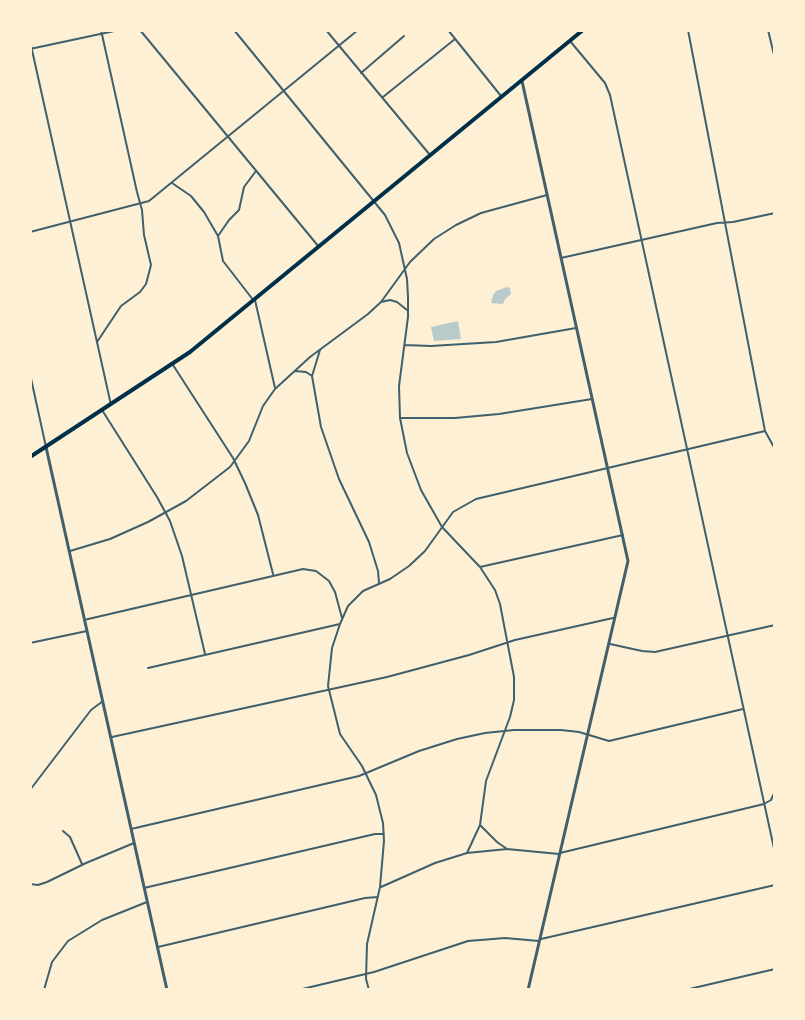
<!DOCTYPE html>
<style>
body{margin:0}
#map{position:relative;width:805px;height:1020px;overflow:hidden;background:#fdf0d5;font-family:Raleway,sans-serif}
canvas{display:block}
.frame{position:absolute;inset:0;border:32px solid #fdf0d5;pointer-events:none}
</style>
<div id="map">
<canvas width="805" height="1020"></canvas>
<div class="frame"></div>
</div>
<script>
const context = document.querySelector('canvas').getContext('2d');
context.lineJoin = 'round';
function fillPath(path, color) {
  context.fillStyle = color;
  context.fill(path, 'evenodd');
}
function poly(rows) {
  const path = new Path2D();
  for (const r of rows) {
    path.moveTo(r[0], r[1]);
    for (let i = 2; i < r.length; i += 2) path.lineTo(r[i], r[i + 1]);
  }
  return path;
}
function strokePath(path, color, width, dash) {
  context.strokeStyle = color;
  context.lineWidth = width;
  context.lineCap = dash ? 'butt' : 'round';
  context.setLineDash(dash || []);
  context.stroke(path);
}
const green = poly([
 [507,287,510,288,511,294,505,299,503,304,491,303,493,295,496,291],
 [458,321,461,339,434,341,431,327]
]);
const minor = poly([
 [140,30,319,247],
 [234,30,385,215,399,243,407,279,408,297,408,317,399,386,400,418,407,453,421,490,442,527,480,567,495,590,500,604,514,677,514,700,510,717,486,781,480,825,467,853],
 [326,30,430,155],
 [448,30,501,96],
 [688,30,765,431,775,449],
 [768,30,775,59],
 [30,41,111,405],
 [570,41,605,83,610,95,775,853],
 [30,49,119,30],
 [361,73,404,36],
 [383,97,455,39],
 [172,183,191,196,204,212,218,236,223,261,254,301],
 [30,232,149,201,358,30],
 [218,236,229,220,239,210,244,187,256,171],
 [561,258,717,223,733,222,775,213],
 [255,300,275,388],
 [381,302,390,300,397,302,407,310],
 [97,342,121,306,140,292,146,284,151,265,144,235,142,210,137,192,101,30],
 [405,345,431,346,496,342,576,328],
 [320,350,312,376,321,427,339,479,369,542,378,571,379,583],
 [173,365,233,458,245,483,258,515,273,574],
 [295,371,306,372,312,376],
 [30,374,46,447],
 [102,410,157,497,170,521,182,556,205,654],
 [400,418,455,418,499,414,592,399],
 [70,551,110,539,148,522,186,501,230,467,249,441,263,406,275,389,310,357,368,314,381,302,410,262,434,239,456,225,481,213,547,195],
 [480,567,623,535],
 [84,620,303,569,316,571,329,581,335,592,342,618],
 [30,643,87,631],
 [610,644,642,651,655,652,775,625],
 [148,668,340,624],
 [112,737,387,677,469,655,515,640,613,618],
 [30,790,91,710,103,701],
 [480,825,497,842,507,849],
 [131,829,359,776,419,751,457,739,485,733,514,730,561,730,579,732,609,741,743,709],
 [63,831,70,837,82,864],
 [560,853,764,804,771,800,775,791],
 [30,884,38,885,47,882,86,863,134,843],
 [381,887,435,863,467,853,507,849,559,854],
 [144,888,375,834,384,834],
 [541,939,775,885],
 [158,947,365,898,378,897],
 [44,990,52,962,68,941,102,920,147,902],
 [298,990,374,972,468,941,505,938,539,941],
 [369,990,366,979,367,944,380,887,384,841,383,823,376,795,362,766,340,734,328,686,332,648,340,624,348,606,363,591,390,579,409,566,425,551,453,512,476,499,765,431],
 [685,990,775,969]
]);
const tertiary = poly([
 [522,81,628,561,528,990],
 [46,447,167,990]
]);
const primary = poly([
 [30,457,190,352,583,30]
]);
fillPath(green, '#b9caca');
strokePath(minor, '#3f606c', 2);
strokePath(tertiary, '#3f606c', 3);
strokePath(primary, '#003049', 4);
</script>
